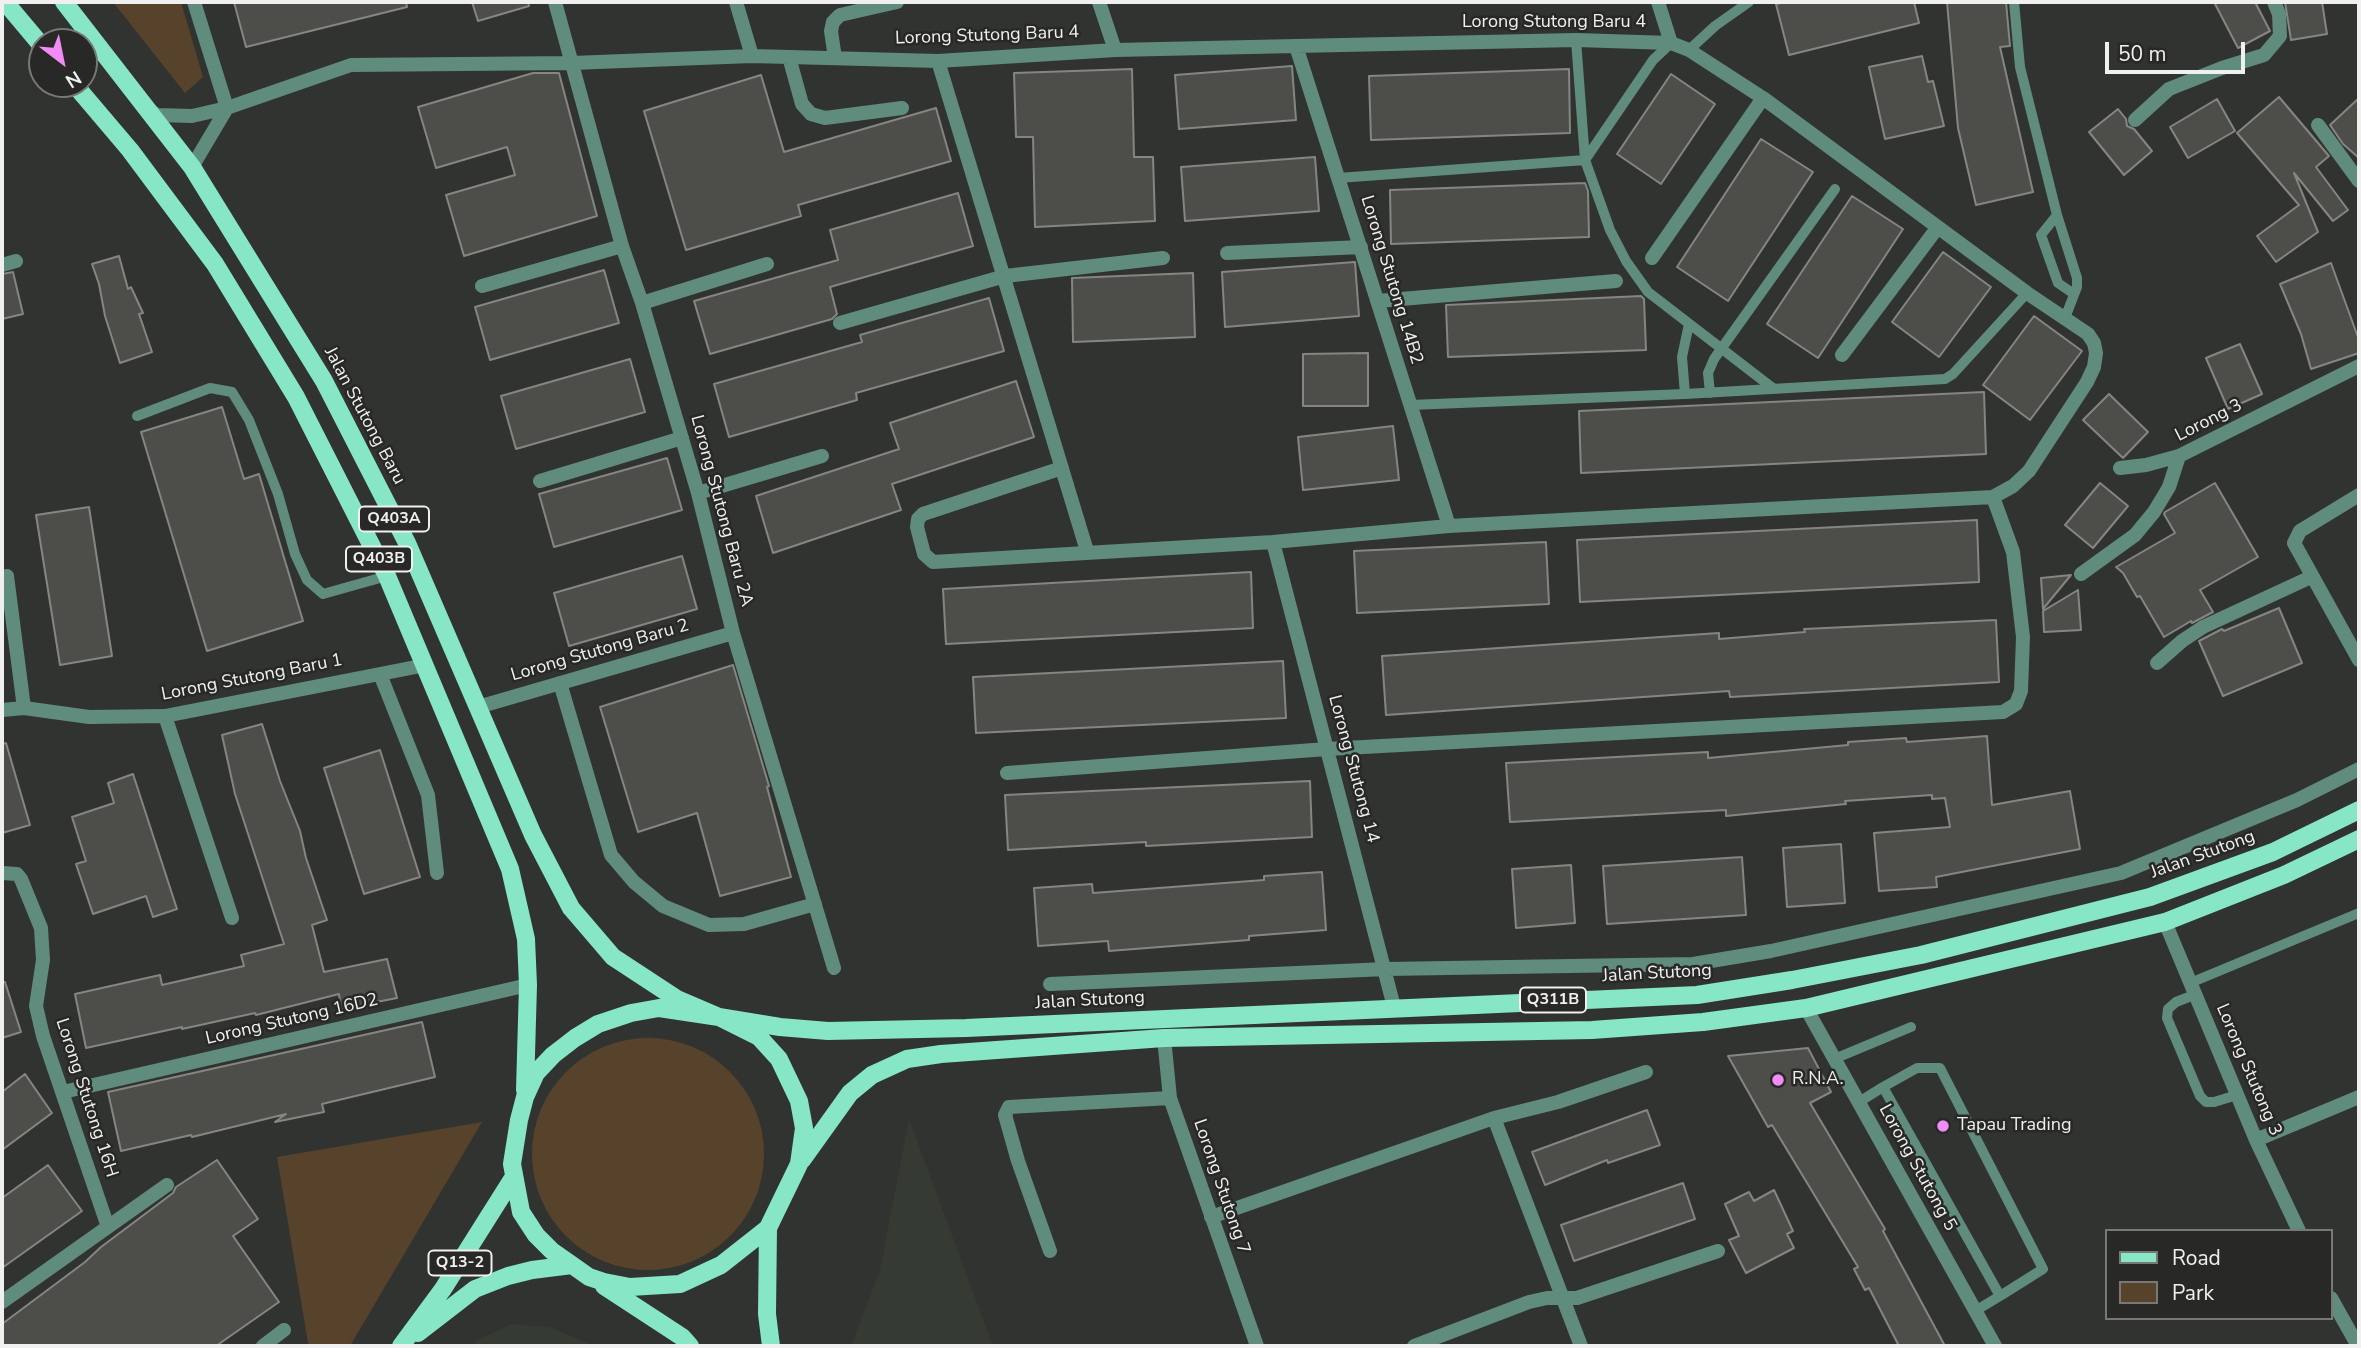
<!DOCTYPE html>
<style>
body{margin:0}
#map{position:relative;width:2361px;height:1348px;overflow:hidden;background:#313331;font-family:"Nunito Sans",sans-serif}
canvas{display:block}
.frame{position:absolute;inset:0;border:4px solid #eff0ef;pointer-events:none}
.legend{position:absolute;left:2105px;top:1229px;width:228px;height:91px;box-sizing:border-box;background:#282927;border:2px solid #787977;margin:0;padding:9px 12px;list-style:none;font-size:21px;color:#eff0ef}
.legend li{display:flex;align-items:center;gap:14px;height:35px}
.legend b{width:35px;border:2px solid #787977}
.north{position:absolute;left:28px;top:28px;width:70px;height:70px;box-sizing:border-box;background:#282927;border:2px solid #787977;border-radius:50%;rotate:148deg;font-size:19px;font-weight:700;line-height:28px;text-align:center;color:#eff0ef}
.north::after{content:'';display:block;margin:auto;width:24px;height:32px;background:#f18bf5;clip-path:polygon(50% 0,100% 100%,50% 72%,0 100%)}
.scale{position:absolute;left:2105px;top:42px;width:140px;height:32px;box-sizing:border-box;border:4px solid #eff0ef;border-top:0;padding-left:9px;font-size:21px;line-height:24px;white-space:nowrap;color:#eff0ef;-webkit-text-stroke:5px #282927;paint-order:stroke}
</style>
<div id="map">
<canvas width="2361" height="1348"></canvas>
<div class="frame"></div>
<ul class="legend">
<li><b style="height:9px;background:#86e6c6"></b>Road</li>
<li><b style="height:19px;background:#57422b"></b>Park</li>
</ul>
<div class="north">N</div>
<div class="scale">50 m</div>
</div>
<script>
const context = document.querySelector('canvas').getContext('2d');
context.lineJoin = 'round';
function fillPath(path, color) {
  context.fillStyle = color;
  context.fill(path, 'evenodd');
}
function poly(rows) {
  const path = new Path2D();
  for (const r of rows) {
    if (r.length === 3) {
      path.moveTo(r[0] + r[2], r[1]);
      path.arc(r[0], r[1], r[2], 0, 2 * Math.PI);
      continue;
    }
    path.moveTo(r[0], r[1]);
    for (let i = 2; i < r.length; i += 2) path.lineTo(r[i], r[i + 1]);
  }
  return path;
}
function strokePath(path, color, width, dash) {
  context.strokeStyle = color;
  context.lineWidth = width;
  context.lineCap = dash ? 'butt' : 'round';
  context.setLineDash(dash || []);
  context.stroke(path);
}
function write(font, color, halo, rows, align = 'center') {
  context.font = font + ' "Nunito Sans",sans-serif';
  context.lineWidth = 5;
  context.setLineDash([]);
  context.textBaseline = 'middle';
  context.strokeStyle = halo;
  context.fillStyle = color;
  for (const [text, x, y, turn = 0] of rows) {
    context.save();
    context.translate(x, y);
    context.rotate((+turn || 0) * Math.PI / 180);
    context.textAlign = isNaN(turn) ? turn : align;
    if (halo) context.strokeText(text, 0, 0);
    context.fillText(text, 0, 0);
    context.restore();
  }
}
const built = poly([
 [909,1119,993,1346,851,1346,880,1270],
 [511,1324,549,1327,596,1346,470,1346,476,1341]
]);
const green = poly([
 [113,2,181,2,203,77,185,93],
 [648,1154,116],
 [482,1122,350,1346,311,1346,308,1343,277,1157]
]);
const building = poly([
 [234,2,406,2,407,7,246,47,234,2],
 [472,2,528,2,529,6,478,21,472,2],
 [1786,2,1914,2,1919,23,1789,55,1776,4,1786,2],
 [1947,2,2006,2,2010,46,2000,47,2033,192,1976,205,1958,128,1947,2],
 [2214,2,2255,2,2270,31,2238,48,2214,2],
 [2285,2,2322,2,2327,34,2291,40,2285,2],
 [1922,56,1928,82,1933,81,1944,126,1885,139,1869,67,1922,56],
 [1292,66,1296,120,1179,129,1175,75,1292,66],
 [1132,69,1134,157,1153,157,1155,221,1035,227,1033,137,1016,137,1014,73,1132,69],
 [1569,69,1570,133,1371,140,1369,76,1569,69],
 [533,73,559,73,597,216,464,256,446,195,515,175,507,147,436,168,418,107,533,73],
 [1671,74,1715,104,1661,184,1617,154,1671,74],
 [761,75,784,152,936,108,951,161,798,205,801,216,686,250,644,111,761,75],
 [2279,97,2329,156,2316,167,2348,210,2333,221,2294,173,2318,232,2276,262,2257,236,2299,205,2237,133,2279,97],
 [2359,98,2359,158,2343,144,2330,125,2359,98],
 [2217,99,2235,131,2188,158,2170,127,2217,99],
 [2118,109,2126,119,2127,126,2134,129,2152,151,2124,175,2089,132,2118,109],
 [1761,139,1813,172,1728,301,1677,267,1761,139],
 [1315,157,1319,211,1185,221,1181,167,1315,157],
 [1585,183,1588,191,1589,237,1391,244,1390,190,1585,183],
 [958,193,973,246,830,287,837,314,832,319,710,354,694,301,838,260,830,230,958,193],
 [1852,196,1903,229,1818,358,1767,324,1852,196],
 [1943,252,1991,287,1939,357,1892,322,1943,252],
 [119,256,128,289,131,287,143,313,139,314,152,352,120,363,105,316,99,284,92,264,119,256],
 [1355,262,1359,316,1225,327,1222,272,1355,262],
 [2331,263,2359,340,2359,353,2311,369,2301,334,2280,284,2331,263],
 [604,270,619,323,490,360,475,307,604,270],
 [13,272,23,314,2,319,2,274,13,272],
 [1193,273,1195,337,1073,342,1072,278,1193,273],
 [1641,296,1644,299,1646,350,1448,357,1446,305,1641,296],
 [989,298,1004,351,856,393,857,400,729,437,714,384,862,342,860,335,989,298],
 [2034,316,2082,351,2030,420,1983,385,2034,316],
 [2240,344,2262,394,2228,409,2206,358,2240,344],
 [1368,353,1368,406,1303,406,1303,354,1368,353],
 [630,359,645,412,516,449,501,396,630,359],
 [1016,381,1034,437,892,484,901,510,773,553,756,496,899,449,890,423,1016,381],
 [1984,392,1986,454,1581,473,1579,411,1984,392],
 [2109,394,2148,432,2123,458,2083,420,2109,394],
 [222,407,244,479,259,474,303,621,207,651,141,432,222,407],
 [1393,426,1399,480,1303,490,1298,437,1393,426],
 [667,458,682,510,554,547,539,494,667,458],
 [2100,483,2128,506,2093,548,2065,525,2100,483],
 [2215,483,2258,557,2200,590,2213,612,2192,623,2191,621,2164,637,2140,596,2137,597,2123,573,2116,567,2175,533,2164,514,2165,512,2215,483],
 [89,507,112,656,60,665,36,515,89,507],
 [1977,520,1979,582,1580,602,1577,540,1977,520],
 [1546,542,1549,604,1357,613,1354,551,1546,542],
 [682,556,697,609,569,646,554,593,682,556],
 [1251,572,1253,628,946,644,943,589,1251,572],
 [2071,575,2043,609,2041,578,2071,575],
 [2078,590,2081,630,2044,632,2043,611,2078,590],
 [2279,608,2302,663,2223,696,2199,641,2222,629,2224,631,2279,608],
 [1996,620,1999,682,1730,697,1729,691,1386,715,1382,656,1719,633,1719,639,1805,632,1804,629,1996,620],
 [1283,661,1286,718,976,733,973,677,1283,661],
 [733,665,769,786,767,787,791,877,720,896,697,813,638,832,600,707,733,665],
 [262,724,280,781,300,831,306,858,327,920,312,925,324,972,387,959,397,998,341,1009,339,994,256,1015,255,1013,182,1029,182,1027,86,1048,75,994,160,975,162,985,244,966,241,955,284,944,235,794,222,735,262,724],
 [1987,736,1992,805,2070,791,2080,849,1936,877,1937,887,1879,891,1874,833,1950,827,1945,798,1932,799,1932,795,1845,801,1846,804,1726,816,1726,810,1510,822,1506,763,1708,752,1708,758,1848,745,1848,742,1906,738,1907,742,1987,736],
 [6,743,30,825,2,833,2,744,6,743],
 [380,750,420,877,364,894,324,768,380,750],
 [133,774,177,909,153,917,146,896,93,914,76,864,86,861,72,817,114,803,108,783,133,774],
 [1310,781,1312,837,1146,846,1146,842,1008,850,1005,795,1310,781],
 [1841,844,1845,903,1787,907,1783,848,1841,844],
 [1742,857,1746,915,1607,924,1603,866,1742,857],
 [1571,865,1575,923,1516,928,1512,869,1571,865],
 [1322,872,1326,930,1249,936,1249,940,1109,951,1108,941,1038,946,1034,888,1092,884,1093,893,1264,880,1264,876,1322,872],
 [2,982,5,982,21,1032,2,1038,2,982],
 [422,1022,435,1077,322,1104,324,1112,275,1122,286,1114,192,1137,191,1135,121,1151,108,1092,422,1022],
 [1808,1048,1831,1092,1810,1103,1885,1229,1883,1231,1945,1346,1899,1346,1869,1288,1865,1290,1854,1269,1858,1267,1772,1125,1768,1127,1728,1056,1808,1048],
 [25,1074,52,1113,2,1150,2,1092,25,1074],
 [1647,1110,1660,1145,1608,1163,1607,1160,1545,1185,1532,1152,1647,1110],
 [217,1160,258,1219,233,1236,279,1302,216,1346,2,1346,2,1324,85,1262,101,1247,173,1193,176,1187,217,1160],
 [48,1165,82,1211,2,1268,2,1198,48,1165],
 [1683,1183,1695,1219,1574,1261,1561,1225,1683,1183],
 [1774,1190,1793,1231,1787,1234,1794,1248,1746,1273,1729,1240,1739,1236,1725,1204,1749,1192,1754,1201,1774,1190]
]);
const lane = poly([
 [2014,2,2020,67,2057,215,2077,278,2077,287,2065,318],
 [1576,40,1585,160,1610,230,1626,261,1648,292,1774,389],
 [1689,50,1715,26,1749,2],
 [1338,178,1585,160,1653,60,1671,43],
 [2057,215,2041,235,2058,283,2074,294],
 [1710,393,1708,373,1714,359,1835,189],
 [1685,394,1682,357,1689,324],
 [1410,405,1685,394,1945,379,1953,374,2027,293],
 [137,416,210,388,232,392,249,420,278,494,295,554,307,580,323,594,387,576],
 [2190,983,2359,913],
 [2194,995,2176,1002,2168,1009,2167,1018,2200,1096,2206,1102,2214,1102,2237,1095],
 [1834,1059,1911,1027],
 [1859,1102,1883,1087,1917,1068,1940,1068,2043,1269,2000,1296,1883,1087],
 [1975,1311,2000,1296]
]);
const street = poly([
 [194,2,227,108],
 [555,2,622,246,642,303,698,493,733,633,834,968],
 [736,2,752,56],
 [1099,2,1115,50],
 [1658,2,1671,43],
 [1296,46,1449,526],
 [789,57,802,104,811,114,825,118,902,108],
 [835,58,831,31,833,22,840,15,897,2],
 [938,61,1087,551],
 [148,109,157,115,192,116,227,108,351,65,572,63,752,56,938,61,1115,50,1296,46,1576,40,1671,43,1689,50,1763,98,2027,293,2088,334,2094,343,2096,353,2094,367,2087,382,2029,471,2013,486,1993,497,1449,526,1273,542,933,562,924,554,917,527,918,519,923,514,1062,468],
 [2135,120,2169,89,2222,68,2264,55,2280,36,2279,14,2274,2],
 [2318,125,2359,181],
 [192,167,227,108],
 [1227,253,1361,247],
 [1652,258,1763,98],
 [2,265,16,261],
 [482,286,622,246],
 [1377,301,1616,281],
 [642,303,767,264],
 [840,323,1005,276,1163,258],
 [1842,355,1938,227],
 [2120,468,2146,465,2179,456],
 [540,481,682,438],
 [698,493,822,456],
 [2359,495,2300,531,2294,543,2359,660],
 [1273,542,1394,1007],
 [2081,574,2135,535,2154,512,2169,487,2179,456,2359,366],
 [7,576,24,708],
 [2157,663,2182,641,2203,627,2311,577],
 [380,674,428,795,437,873],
 [560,683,611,855,634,882,663,906,709,925,744,924,815,904],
 [478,707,733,633],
 [2,710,24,708,89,717,165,716,426,665],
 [165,716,232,918],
 [1007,773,1327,749,2003,712,2016,704,2021,691,2023,637,2013,552,1993,497],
 [2,873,17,874,21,879,41,928,43,960,36,1006,43,1036,108,1227],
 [2165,922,2256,1140,2299,1231],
 [1050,984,1386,969,1693,964,1771,951,2121,873,2297,800,2359,769],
 [1806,1008,1995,1346],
 [1164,1038,1170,1098,1257,1346],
 [63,1092,528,985],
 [1494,1118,1581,1346],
 [2256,1140,2359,1097],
 [1211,1217,1494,1118,1558,1102,1646,1072],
 [1050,1251,1018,1161,1005,1115,1009,1107,1170,1098],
 [2331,1298,2358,1346],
 [2,1302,167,1185],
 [263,1346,284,1330],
 [1414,1346,1529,1302,1547,1298,1577,1298,1718,1251]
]);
const primary = poly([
 [5,2,42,46],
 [64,2,192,167,324,381,407,543,533,835,571,908,613,957,677,999,719,1017,759,1037,779,1059,799,1101,804,1128,799,1164,768,1228,721,1265,680,1284,630,1287,604,1282,589,1277,572,1265,552,1251,536,1235,521,1212,512,1164,519,1120,525,1097,536,1073,553,1055,575,1038,598,1024,631,1013,659,1008,719,1017,780,1027,828,1031,966,1028,1697,995,1792,980,1921,955,2150,897,2273,852,2359,810],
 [74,84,130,150,215,264,296,397,387,576,510,869,526,939,528,985,525,1090],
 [802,1160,850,1093,872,1075,907,1059,941,1054,1164,1038,1592,1030,1703,1022,1806,1008,2165,922,2284,875,2359,839],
 [768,1228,767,1314,771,1346],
 [604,1286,682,1337,690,1346],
 [418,1333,475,1289,508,1276,532,1270,572,1265],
 [401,1346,443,1289,513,1178]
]);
const markers = [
 [1778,1080,7,"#f18bf5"],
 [1943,1126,7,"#f18bf5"]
];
const shields = [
 [394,519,70],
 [379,559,66],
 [1553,1000,66],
 [460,1263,63]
];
const shieldNames = [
 ["Q403A",394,519],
 ["Q403B",379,559],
 ["Q311B",1553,1000],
 ["Q13-2",460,1263]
];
const streetNames = [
 ["Lorong Stutong Baru 4",1554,23],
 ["Lorong Stutong Baru 4",987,36,-2],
 ["Lorong Stutong 14B2",1391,280,73],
 ["Jalan Stutong Baru",364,416,62],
 ["Lorong 3",2209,421,-27],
 ["Lorong Stutong Baru 2A",721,511,75],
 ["Lorong Stutong Baru 2",600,651,-16],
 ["Lorong Stutong Baru 1",252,678,-11],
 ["Lorong Stutong 14",1353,769,75],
 ["Jalan Stutong",2203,855,-20],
 ["Jalan Stutong",1657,974,-3],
 ["Jalan Stutong",1090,1001,-3],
 ["Lorong Stutong 16D2",292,1020,-13],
 ["Lorong Stutong 3",2248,1070,67],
 ["Lorong Stutong 16H",86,1098,72],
 ["Lorong Stutong 5",1917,1168,61],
 ["Lorong Stutong 7",1221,1187,71]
];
const poiNames = [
 ["R.N.A.",1792,1080],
 ["Tapau Trading",1957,1126]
];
fillPath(built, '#353a32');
fillPath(green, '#57422b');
fillPath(building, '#4d4d4a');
strokePath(building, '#858582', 2);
strokePath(lane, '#608c7d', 10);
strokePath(street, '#608c7d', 14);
strokePath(primary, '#86e6c6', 18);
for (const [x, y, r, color] of markers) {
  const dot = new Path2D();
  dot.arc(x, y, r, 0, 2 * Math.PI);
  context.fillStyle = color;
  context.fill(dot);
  strokePath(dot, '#282927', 2.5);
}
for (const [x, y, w] of shields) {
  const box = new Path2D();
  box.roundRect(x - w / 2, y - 12.5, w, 25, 5);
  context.fillStyle = '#282927';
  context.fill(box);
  strokePath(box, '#eff0ef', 2);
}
write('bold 16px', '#eff0ef', null, shieldNames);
write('18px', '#eff0ef', '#282927', streetNames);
write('18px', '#eff0ef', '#282927', poiNames, 'left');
</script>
